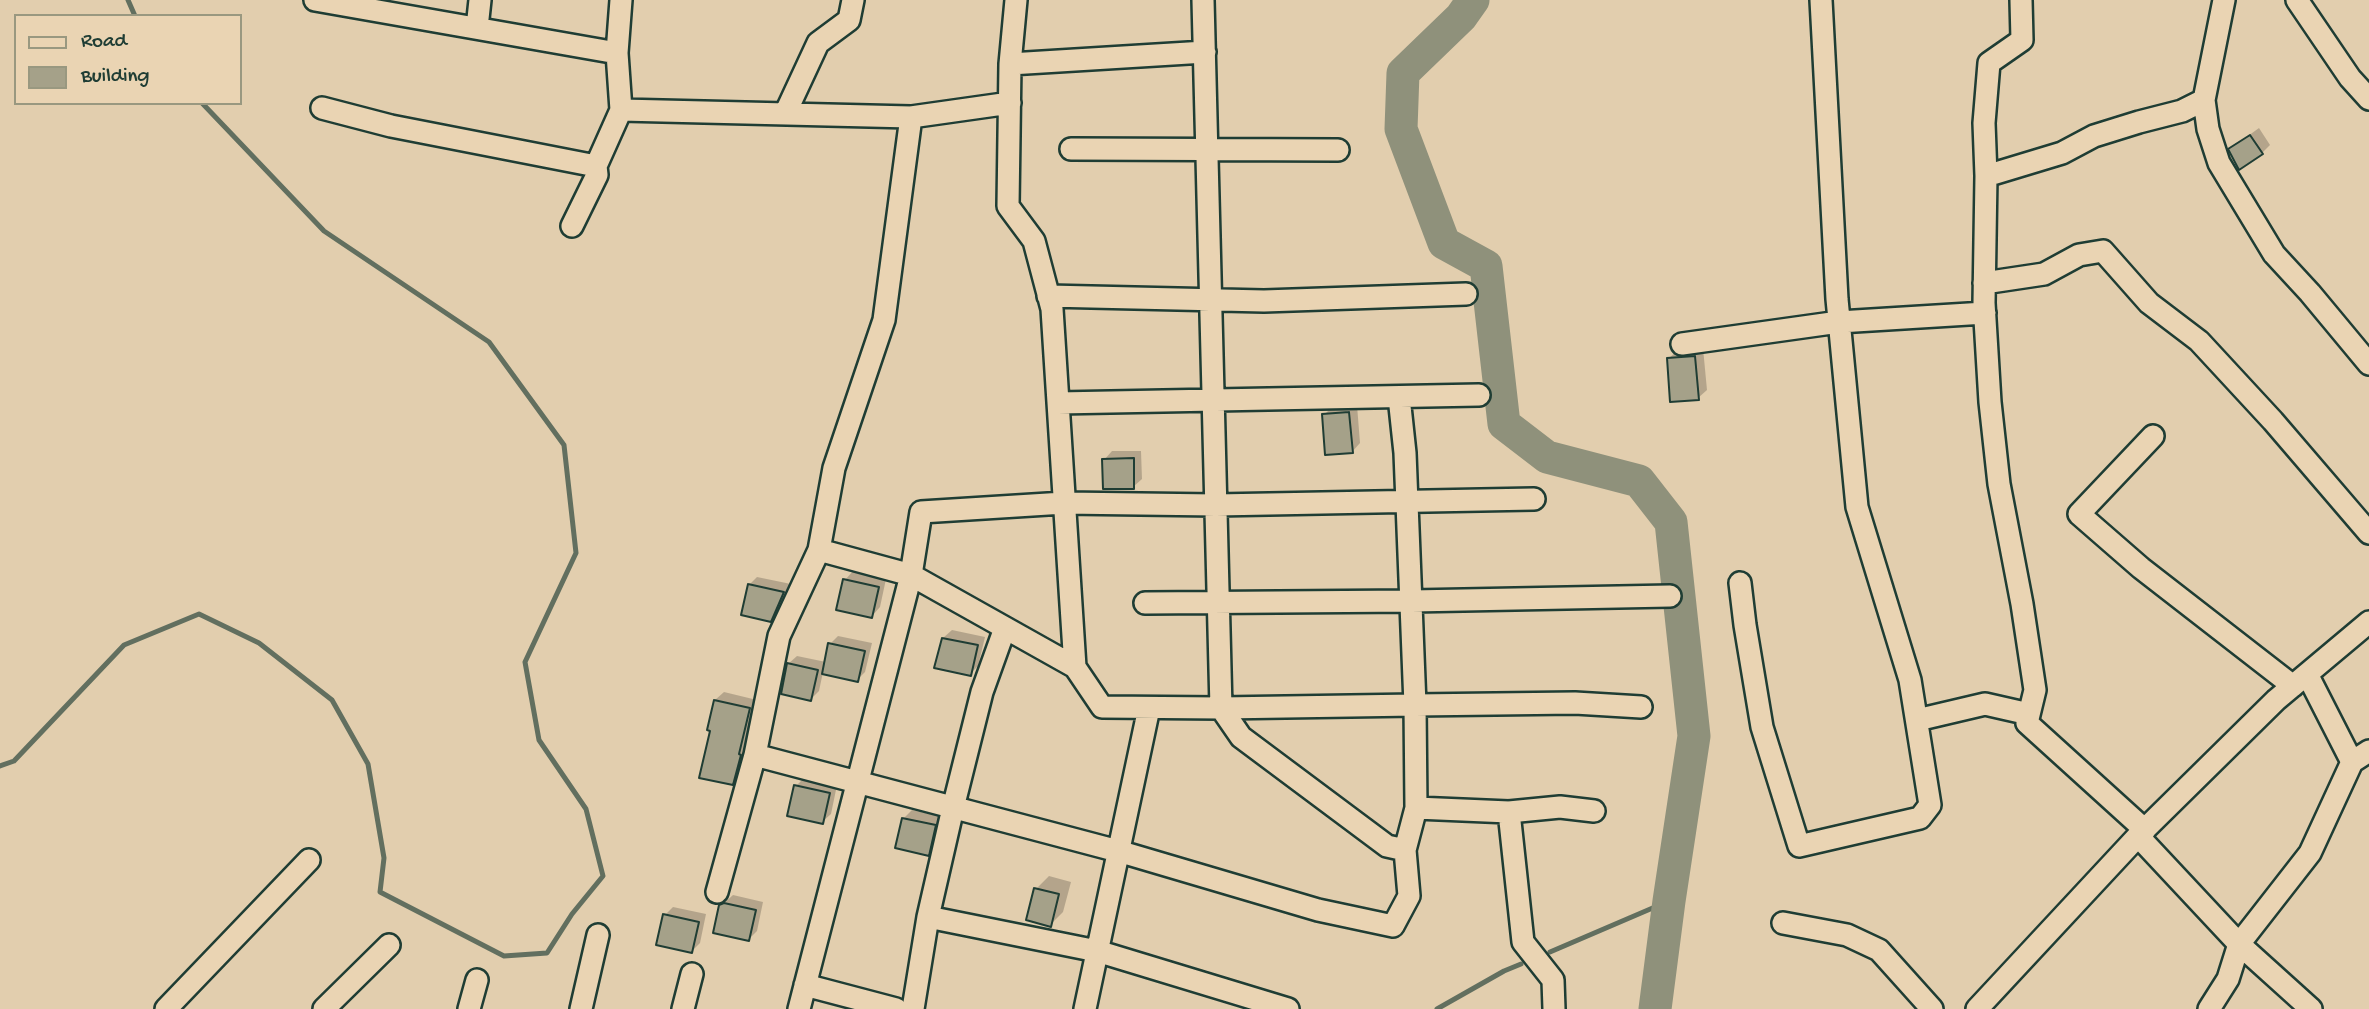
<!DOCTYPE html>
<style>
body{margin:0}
#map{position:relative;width:2369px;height:1009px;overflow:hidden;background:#e2ceae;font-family:"Gochi Hand",sans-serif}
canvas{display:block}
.legend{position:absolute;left:14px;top:14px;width:228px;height:91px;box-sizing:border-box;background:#ead4b3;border:2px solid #999880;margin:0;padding:9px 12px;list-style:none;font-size:21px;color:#1f3d34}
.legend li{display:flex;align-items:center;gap:14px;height:35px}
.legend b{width:35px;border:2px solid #999880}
</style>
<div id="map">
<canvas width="2369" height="1009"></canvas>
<ul class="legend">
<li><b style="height:9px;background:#ead4b3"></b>Road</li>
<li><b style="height:19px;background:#a5a189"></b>Building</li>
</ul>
</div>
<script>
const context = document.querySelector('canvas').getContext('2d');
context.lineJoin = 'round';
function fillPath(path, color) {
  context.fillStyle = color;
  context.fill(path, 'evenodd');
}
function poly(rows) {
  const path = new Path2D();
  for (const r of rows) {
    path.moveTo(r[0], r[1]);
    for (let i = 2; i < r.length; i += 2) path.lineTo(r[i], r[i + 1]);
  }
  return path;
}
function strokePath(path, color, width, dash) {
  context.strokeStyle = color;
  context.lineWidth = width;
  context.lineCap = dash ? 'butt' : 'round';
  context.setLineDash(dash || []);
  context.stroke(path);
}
const shadow = poly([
 [2259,128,2270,145,2262,153,2230,149],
 [1703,348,1707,390,1698,398,1668,359,1677,351],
 [1357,405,1360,443,1352,452,1324,415,1332,407],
 [1112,451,1141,451,1142,479,1133,487,1104,460],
 [853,571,886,579,880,607,872,616,845,580],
 [757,577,791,584,779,611,771,620,749,585],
 [952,630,985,637,978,666,970,674,943,638],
 [838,636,872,643,865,672,857,680,823,672,819,691,811,699,788,664,797,656,826,662,830,644],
 [724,692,757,700,741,775,732,783,712,730,715,700],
 [804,778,837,785,831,814,822,822,796,786],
 [912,810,943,817,936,846,928,854,904,818],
 [1049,876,1071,882,1063,912,1050,925,1036,889],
 [733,895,763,902,757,931,749,939,721,906],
 [673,907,706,914,700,943,692,951,665,915]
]);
const stream = poly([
 [128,0,135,16],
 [0,766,14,761,124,645,199,614,259,643,332,700,368,764,384,858,380,892,504,956,547,953,572,914,603,876,586,809,539,740,525,662,576,553,564,445,489,342,324,231,202,103],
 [1550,952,1669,901],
 [1437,1009,1504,971,1521,964]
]);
const river = poly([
 [1473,0,1461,17,1403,73,1401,129,1444,243,1486,266,1504,424,1547,457,1639,481,1671,522,1694,736,1669,901,1655,1009]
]);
const building = poly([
 [2250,135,2263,154,2239,170,2228,149,2250,135],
 [1695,356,1699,400,1670,402,1667,358,1695,356],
 [1349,412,1353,453,1325,455,1322,414,1349,412],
 [1134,458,1134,489,1103,489,1102,459,1134,458],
 [843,579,879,587,872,618,836,610,843,579],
 [748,584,784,592,771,622,741,615,748,584],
 [942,638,978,645,971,676,934,668,942,638],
 [828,643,865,651,858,682,822,674,828,643],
 [787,663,818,670,811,701,781,694,787,663],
 [714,700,750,708,739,754,741,755,733,785,699,778,710,731,707,730,714,700],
 [794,785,830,793,823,824,787,816,794,785],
 [902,818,936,825,929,856,895,848,902,818],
 [1034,888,1059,894,1051,927,1026,920,1034,888],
 [724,903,756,910,749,941,713,933,719,905,724,903],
 [663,914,699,922,692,953,656,945,663,914]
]);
const minor = poly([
 [315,0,617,53,621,0],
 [1016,0,1010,64,1008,206,1034,241,1052,309,1075,667,1102,707,1221,708,1415,705,1405,453,1399,397],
 [1203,0,1221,708,1241,737,1387,846,1405,850],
 [2021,0,2022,40,1989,63,1984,123,1986,176,1984,303,1990,402,1999,484,2022,604,2035,690,2027,723,2145,830],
 [2297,0,2350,78,2369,99],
 [477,28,480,0],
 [617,53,621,110,911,117,1010,103],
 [1010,64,1205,52],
 [2204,100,2208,129,2219,163,2274,254,2310,293,2369,364],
 [322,108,391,126,596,166],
 [785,114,818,43,849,20,853,0],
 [911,117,884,320,834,468,819,550,779,636,755,755,1118,851,1318,910,1393,926,1409,896,1405,850,1416,808,1415,705,1575,703,1641,707],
 [1071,149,1338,150],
 [1986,176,2062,153,2094,136,2139,122,2182,111,2204,100,2224,0],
 [572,226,597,175,596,166,621,110],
 [1984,283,2044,274,2079,255,2103,251,2149,303,2199,341,2273,421,2369,533],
 [1048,296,1264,301,1466,294],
 [1682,344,1839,322,1985,313],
 [1058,403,1479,395],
 [2153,436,2079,514,2141,568,2293,686],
 [819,550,911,575,921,512,1064,503,1216,505,1534,499],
 [1740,583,1745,625,1762,727,1799,846,1920,818,1930,805,1910,680,1857,507,1837,299,1821,0],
 [1145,603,1412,601,1670,596],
 [2307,674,2352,762],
 [1917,720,1985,704,2029,714],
 [1416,808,1509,812,1560,807,1594,811],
 [1509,812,1523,942,1553,980,1554,1009],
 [2138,836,2239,944,2311,1009],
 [717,892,755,755],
 [928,917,1097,951,1288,1009],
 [1783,923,1847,935,1879,950,1932,1009],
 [805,985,896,1009],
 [166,1009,309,860],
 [324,1009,389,945],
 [469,1009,477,980],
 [581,1009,598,935],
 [683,1009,692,974],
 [799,1009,911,575,1075,667],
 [913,1009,928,917,953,808,982,692,1005,628],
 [1085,1009,1149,708],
 [1977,1009,2138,836,2276,700,2369,622],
 [2209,1009,2228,979,2239,944,2310,853,2352,762,2369,751]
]);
fillPath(shadow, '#0003');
strokePath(stream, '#626f5f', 5);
strokePath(river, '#8f917b', 33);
fillPath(building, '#a5a189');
strokePath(building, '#1f3d34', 2);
strokePath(minor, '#1f3d34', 26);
strokePath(minor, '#ead4b3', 21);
</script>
